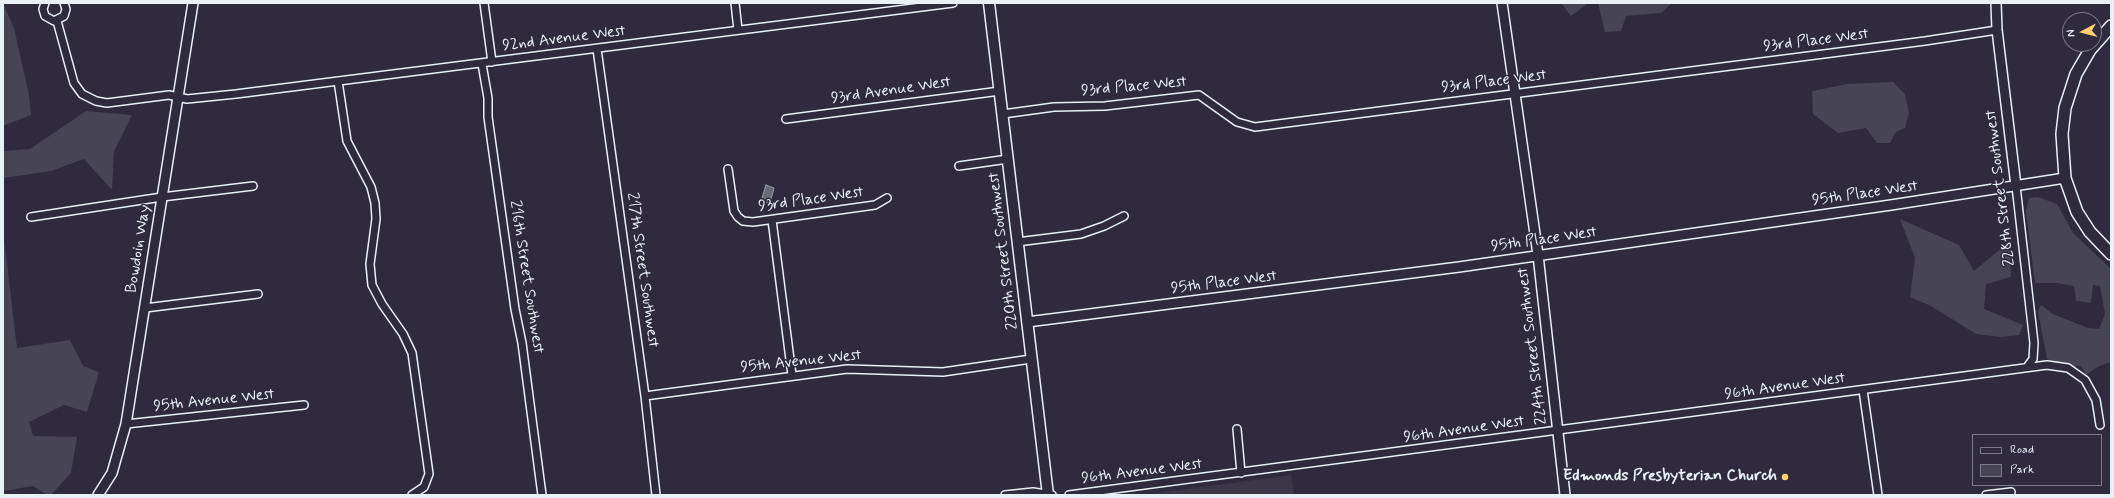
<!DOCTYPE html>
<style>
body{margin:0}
#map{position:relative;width:2114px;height:498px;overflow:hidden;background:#2f2a3d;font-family:Mynerve,sans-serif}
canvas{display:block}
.frame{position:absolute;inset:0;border:4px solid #e8f1f8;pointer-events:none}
.legend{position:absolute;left:1972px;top:434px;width:130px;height:52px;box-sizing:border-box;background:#2f2a3d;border:1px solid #797a88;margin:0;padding:5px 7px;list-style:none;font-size:12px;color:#e8f1f8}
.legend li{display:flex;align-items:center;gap:8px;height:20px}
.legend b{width:20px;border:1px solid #797a88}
.north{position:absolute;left:2062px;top:12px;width:40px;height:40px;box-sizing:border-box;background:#2f2a3d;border:1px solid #797a88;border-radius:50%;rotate:263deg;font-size:11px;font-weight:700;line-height:16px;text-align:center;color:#e8f1f8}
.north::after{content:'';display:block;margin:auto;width:14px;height:18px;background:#ffd166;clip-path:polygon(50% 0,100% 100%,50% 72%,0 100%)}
</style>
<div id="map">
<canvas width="2114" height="498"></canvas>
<div class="frame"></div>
<ul class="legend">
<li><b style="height:5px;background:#2f2a3d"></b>Road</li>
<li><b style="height:11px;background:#464455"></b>Park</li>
</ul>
<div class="north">N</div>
</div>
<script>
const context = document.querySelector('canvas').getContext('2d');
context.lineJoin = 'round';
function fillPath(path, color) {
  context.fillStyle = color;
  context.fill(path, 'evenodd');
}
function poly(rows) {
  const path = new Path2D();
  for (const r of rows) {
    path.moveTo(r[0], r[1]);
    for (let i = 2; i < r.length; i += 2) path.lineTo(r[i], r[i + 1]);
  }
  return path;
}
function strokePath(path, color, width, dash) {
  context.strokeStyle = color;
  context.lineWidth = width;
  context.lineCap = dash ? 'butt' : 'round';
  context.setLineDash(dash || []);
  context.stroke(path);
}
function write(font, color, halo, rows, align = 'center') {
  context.font = font + ' Mynerve,sans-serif';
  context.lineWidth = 3;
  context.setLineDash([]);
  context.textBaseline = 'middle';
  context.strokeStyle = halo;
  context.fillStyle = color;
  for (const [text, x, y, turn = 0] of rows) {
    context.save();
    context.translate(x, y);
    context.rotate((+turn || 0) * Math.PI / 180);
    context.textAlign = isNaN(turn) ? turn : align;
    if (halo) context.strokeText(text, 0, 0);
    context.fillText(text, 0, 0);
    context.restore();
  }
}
const built = poly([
 [1291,475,1294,495,1143,495]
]);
const green = poly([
 [3,3,14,28,29,95,31,115,3,126],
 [1557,3,1588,3,1571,16,1561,3],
 [1598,3,1672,3,1661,13,1626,16,1621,31,1605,32],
 [1893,82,1905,94,1909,113,1905,128,1896,132,1890,143,1877,143,1866,128,1838,133,1813,114,1812,91,1847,84],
 [86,111,132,115,114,151,112,190,84,159,51,171,3,178,3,151,30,149],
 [2038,197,2057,204,2073,233,2111,269,2111,362,2099,366,2086,375,2081,366,2066,366,2047,359,2038,311,2041,305,2053,314,2088,328,2099,329,2105,314,2100,286,2093,285,2091,303,2076,301,2074,286,2057,283,2035,283,2026,211,2029,198],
 [1900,219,1959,245,1974,271,2010,241,2011,277,1986,284,1984,309,2023,325,2019,335,2001,337,1976,334,1931,306,1910,297,1915,258],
 [3,230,17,348,70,340,83,366,99,372,87,412,64,405,29,422,33,436,77,437,71,473,51,495,47,495,33,486,3,491]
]);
const water = poly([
 [766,185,774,188,770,203,761,201,766,185]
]);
const minor = poly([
 [45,3,43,9,45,16,54,21,64,16,66,9,64,3],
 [484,3,492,62],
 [735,3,738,30],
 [57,21,74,83,82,94,96,101,107,103,169,95,187,99,236,94,953,3],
 [597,49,645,396,656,495],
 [482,64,488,98,488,117,515,309,522,343,542,495],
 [338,81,347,141,371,187,375,203,376,219,370,264,372,285,382,304,403,334,412,353,429,474,424,487,412,495],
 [1003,114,1054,107,1105,106,1199,95,1237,122,1255,127,1925,41,1997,30],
 [786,119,1000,91],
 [959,166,1008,159],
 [728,169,734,211,738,217,743,221,753,222,875,205,887,198],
 [2016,186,2034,343,2033,359,2027,367],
 [31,217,162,197,253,186],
 [772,220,792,375],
 [1017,242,1081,234,1104,226,1124,216],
 [145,308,258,294],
 [1863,390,1878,495],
 [645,396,847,369,943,372,1031,359],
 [126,424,304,405],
 [1237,429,1241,473],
 [1005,495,1033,492,1052,495],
 [1069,495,2047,365,2068,368,2085,380,2096,400,2100,425],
 [1986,495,2011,492]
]);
const tertiary = poly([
 [1502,3,1538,255,1565,495],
 [1996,3,1997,30,2016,186],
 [1027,322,1459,267,1891,205,2065,178],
 [98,495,112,473,126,424,193,3]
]);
const secondary = poly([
 [989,3,1048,495]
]);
const primary = poly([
 [2111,26,2090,50,2076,74,2065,108,2062,134,2065,178,2077,212,2090,232,2111,254]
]);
const markers = [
 [1785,477,4,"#ffd166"]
];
const streetNames = [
 ["92nd Avenue West",564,39,-7],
 ["93rd Place West",1816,41,-7],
 ["93rd Place West",1494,82,-7],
 ["93rd Place West",1134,87,-5],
 ["93rd Avenue West",891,91,-8],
 ["228th Street Southwest",2001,188,-97],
 ["95th Place West",1865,194,-8],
 ["93rd Place West",811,200,-8],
 ["95th Place West",1544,240,-8],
 ["Bowdoin Way",139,249,-81],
 ["220th Street Southwest",1004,251,-97],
 ["217th Street Southwest",642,270,82],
 ["216th Street Southwest",526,277,81],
 ["95th Place West",1224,283,-7],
 ["224th Street Southwest",1533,346,-97],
 ["95th Avenue West",801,362,-6],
 ["96th Avenue West",1785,387,-8],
 ["95th Avenue West",214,401,-6],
 ["96th Avenue West",1464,430,-8],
 ["96th Avenue West",1142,472,-7]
];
const poiNames = [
 ["Edmonds Presbyterian Church",1777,477]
];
fillPath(built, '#3b3749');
fillPath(green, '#464455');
fillPath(water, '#696978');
strokePath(water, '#9c9fab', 1);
strokePath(minor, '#e8f1f8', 10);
strokePath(tertiary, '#e8f1f8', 12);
strokePath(secondary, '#e8f1f8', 13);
strokePath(primary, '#e8f1f8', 14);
strokePath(minor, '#2f2a3d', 7);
strokePath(tertiary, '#2f2a3d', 9);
strokePath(secondary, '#2f2a3d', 10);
strokePath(primary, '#2f2a3d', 11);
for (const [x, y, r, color] of markers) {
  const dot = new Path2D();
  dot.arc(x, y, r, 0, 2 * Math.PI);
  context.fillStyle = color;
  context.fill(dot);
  strokePath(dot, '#2f2a3d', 1.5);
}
write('16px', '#e8f1f8', '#2f2a3d', streetNames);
write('bold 16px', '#e8f1f8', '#2f2a3d', poiNames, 'right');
</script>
